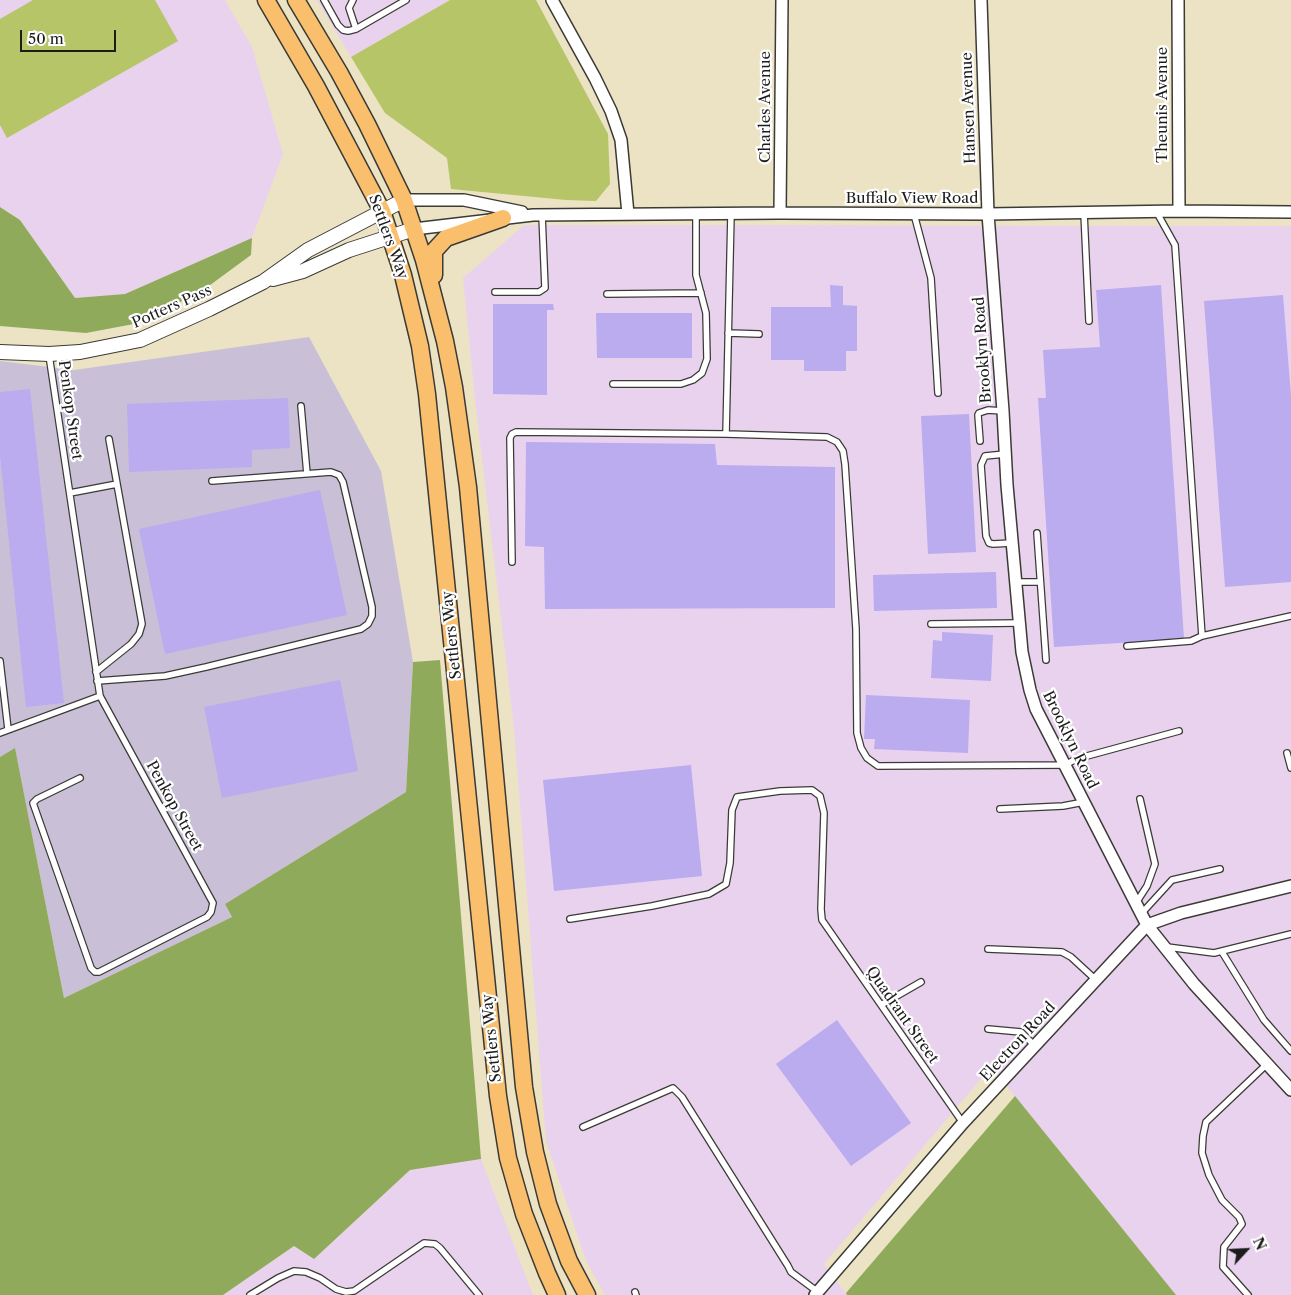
<!DOCTYPE html>
<style>
body{margin:0}
#map{position:relative;width:1291px;height:1295px;overflow:hidden;background:#ece3c4;font-family:"Libre Caslon Text",serif}
canvas{display:block}
.north{position:absolute;left:1221px;top:1225px;width:50px;height:50px;-webkit-text-stroke:4px #fff;paint-order:stroke;rotate:65deg;font-size:14px;font-weight:700;line-height:20px;text-align:center;color:#1c1c1c}
.north::after{content:'';display:block;margin:auto;width:18px;height:22px;background:#1c1c1c;clip-path:polygon(50% 0,100% 100%,50% 72%,0 100%)}
.scale{position:absolute;left:20px;top:30px;width:96px;height:22px;box-sizing:border-box;border:2px solid #1c1c1c;border-top:0;padding-left:6px;font-size:15px;line-height:18px;white-space:nowrap;color:#1c1c1c;-webkit-text-stroke:4px #fff;paint-order:stroke}
</style>
<div id="map">
<canvas width="1291" height="1295"></canvas>
<div class="north">N</div>
<div class="scale">50 m</div>
</div>
<script>
const context = document.querySelector('canvas').getContext('2d');
context.lineJoin = 'round';
function fillPath(path, color) {
  context.fillStyle = color;
  context.fill(path, 'evenodd');
}
function poly(rows) {
  const path = new Path2D();
  for (const r of rows) {
    path.moveTo(r[0], r[1]);
    for (let i = 2; i < r.length; i += 2) path.lineTo(r[i], r[i + 1]);
  }
  return path;
}
function strokePath(path, color, width, dash) {
  context.strokeStyle = color;
  context.lineWidth = width;
  context.lineCap = dash ? 'butt' : 'round';
  context.setLineDash(dash || []);
  context.stroke(path);
}
function write(font, color, halo, rows, align = 'center') {
  context.font = font + ' "Libre Caslon Text",serif';
  context.lineWidth = 4.5;
  context.setLineDash([]);
  context.textBaseline = 'middle';
  context.strokeStyle = halo;
  context.fillStyle = color;
  for (const [text, x, y, turn = 0] of rows) {
    context.save();
    context.translate(x, y);
    context.rotate((+turn || 0) * Math.PI / 180);
    context.textAlign = isNaN(turn) ? turn : align;
    if (halo) context.strokeText(text, 0, 0);
    context.fillText(text, 0, 0);
    context.restore();
  }
}
const built = poly([
 [0,0,225,0,252,47,283,154,252,238,125,294,75,298,20,220,0,207],
 [317,0,450,0,351,57],
 [524,225,1291,226,1291,1295,1176,1295,991,1067,824,1264,847,1295,605,1295,586,1261,546,1141,514,728,475,399,463,278],
 [481,1159,533,1295,223,1295,294,1246,314,1259,410,1170]
]);
const industrial = poly([
 [309,337,381,471,413,662,406,792,225,904,232,917,64,998,15,749,0,757,0,361,74,370]
]);
const green = poly([
 [33,0,155,0,178,41,7,138,0,125,0,19],
 [450,0,536,0,608,134,610,184,596,201,566,200,451,189,447,158,385,113,351,57]
]);
const forest = poly([
 [0,207,20,220,75,298,125,294,252,238,251,255,202,291,139,323,86,333,0,326],
 [440,660,481,1159,410,1170,314,1259,294,1246,223,1295,0,1295,0,757,15,748,64,998,232,917,225,904,406,792,413,662],
 [1015,1096,1176,1295,847,1295,846,1293]
]);
const building = poly([
 [830,285,843,286,843,305,857,306,857,351,846,351,846,371,804,371,804,360,771,360,771,307,831,307],
 [1161,285,1184,639,1054,647,1038,398,1046,398,1043,350,1100,347,1096,290],
 [1283,295,1291,396,1291,582,1225,587,1204,301],
 [493,304,553,304,554,310,547,310,547,395,493,394],
 [596,313,692,313,692,358,597,358],
 [30,389,64,703,26,707,0,455,0,392],
 [288,398,290,448,252,450,252,467,129,472,127,404],
 [969,414,976,552,928,554,921,416],
 [526,442,715,444,717,465,835,467,835,608,545,609,544,547,525,546],
 [320,490,347,615,165,654,139,529],
 [996,572,997,608,874,611,873,575],
 [942,632,993,635,991,681,931,678,933,640,942,641],
 [340,680,358,771,222,798,204,707],
 [866,695,970,700,968,753,874,749,875,739,864,739],
 [691,765,702,876,554,891,543,780],
 [837,1020,911,1123,851,1166,776,1064]
]);
const service = poly([
 [324,0,338,25,343,30,348,31,356,29,406,0],
 [353,0,349,8,356,29],
 [1156,211,1175,245,1202,636],
 [1084,213,1089,321],
 [914,214,931,278,938,393],
 [495,292,539,292,545,288,542,215],
 [607,294,701,293],
 [728,333,759,334],
 [49,355,100,696,213,903,211,912,207,917,99,972,95,972,91,968,33,803,37,799,80,778],
 [613,384,681,384,693,380,702,373,707,359,706,313,696,275,696,214],
 [301,406,307,474],
 [726,434,731,214],
 [980,441,978,415,979,413,988,410,1003,411],
 [1005,454,985,456,981,465,986,536,989,543,993,544,1012,543],
 [70,493,117,484],
 [1037,533,1046,660],
 [512,562,510,438,512,434,516,432,726,434,827,437,837,442,843,451,845,464,856,629,857,733,861,748,867,758,878,766,1065,765,1076,759,1179,731],
 [1016,582,1040,582],
 [931,624,1019,623],
 [1127,646,1191,641,1202,636,1291,616],
 [0,661,8,729],
 [96,672,131,644,139,634,142,624,109,439],
 [97,681,165,676,206,667,361,629,368,624,372,616,372,607,343,482,339,475,331,472,212,481],
 [0,733,100,696],
 [1287,753,1291,768],
 [1000,809,1063,806,1084,802],
 [1136,903,1147,886,1155,864,1140,799],
 [1141,914,1172,880,1220,869],
 [570,919,652,906,709,894,726,884,730,863,732,810,737,797,780,791,812,790,820,796,824,813,821,909,822,920,963,1123],
 [1167,947,1214,953,1291,934],
 [988,949,1062,952,1071,957,1096,980],
 [1222,952,1264,1020,1291,1051],
 [881,1005,921,982],
 [988,1029,1021,1032,1035,1046],
 [583,1127,673,1088,682,1097,788,1266,791,1272,818,1292],
 [635,1292,636,1295],
 [250,1295,278,1278,294,1271,306,1272,320,1278,336,1289,346,1292,354,1291,424,1243,435,1244,440,1248,479,1295],
 [1248,1295,1223,1267,1224,1247,1242,1224,1239,1217,1222,1200,1209,1175,1202,1153,1203,1136,1206,1122,1266,1065]
]);
const minor = poly([
 [552,0,595,78,611,111,621,140,628,214],
 [981,0,988,214,1003,411,1007,485,1022,652,1030,690,1036,709,1147,925,1194,984,1291,1090],
 [1178,0,1179,211],
 [404,200,464,200,522,212],
 [780,213,782,0],
 [414,229,533,215,780,213,988,214,1179,211,1291,212],
 [815,1295,963,1123,1147,925,1181,913,1291,886]
]);
const tertiary = poly([
 [273,279,303,271,349,250,414,229],
 [0,352,49,354,80,352,140,340,209,309,263,282,308,250,404,200]
]);
const primary = poly([
 [266,0,316,86,382,211,403,275,420,346,427,394,498,1096,508,1158,524,1214,547,1273,557,1295],
 [296,0,339,72,367,124,404,200,424,260,445,341,454,387,468,487,524,1087,535,1152,548,1204,569,1261,587,1295],
 [434,275,434,251,446,238,503,218]
]);
const streetNames = [
 ["Theunis Avenue",1163,105,-90],
 ["Charles Avenue",766,107,-90],
 ["Hansen Avenue",969,108,-92],
 ["Buffalo View Road",912,199],
 ["Settlers Way",388,237,70],
 ["Potters Pass",172,307,-24],
 ["Brooklyn Road",983,350,-94],
 ["Penkop Street",70,410,82],
 ["Settlers Way",452,635,-96],
 ["Brooklyn Road",1070,740,64],
 ["Penkop Street",174,806,61],
 ["Quadrant Street",902,1015,55],
 ["Settlers Way",492,1038,-96],
 ["Electron Road",1018,1042,-47]
];
fillPath(built, '#e9d2ed');
fillPath(industrial, '#c9bfd7');
fillPath(green, '#b5c567');
fillPath(forest, '#90aa5c');
fillPath(building, '#bbabef');
strokePath(service, '#3b3a35', 8);
strokePath(minor, '#3b3a35', 14);
strokePath(tertiary, '#3b3a35', 16);
strokePath(primary, '#3b3a35', 19);
strokePath(service, '#fff', 5.5);
strokePath(minor, '#fff', 11);
strokePath(tertiary, '#fff', 14);
strokePath(primary, '#f9bf6d', 16);
write('15px', '#1c1c1c', '#fff', streetNames);
</script>
